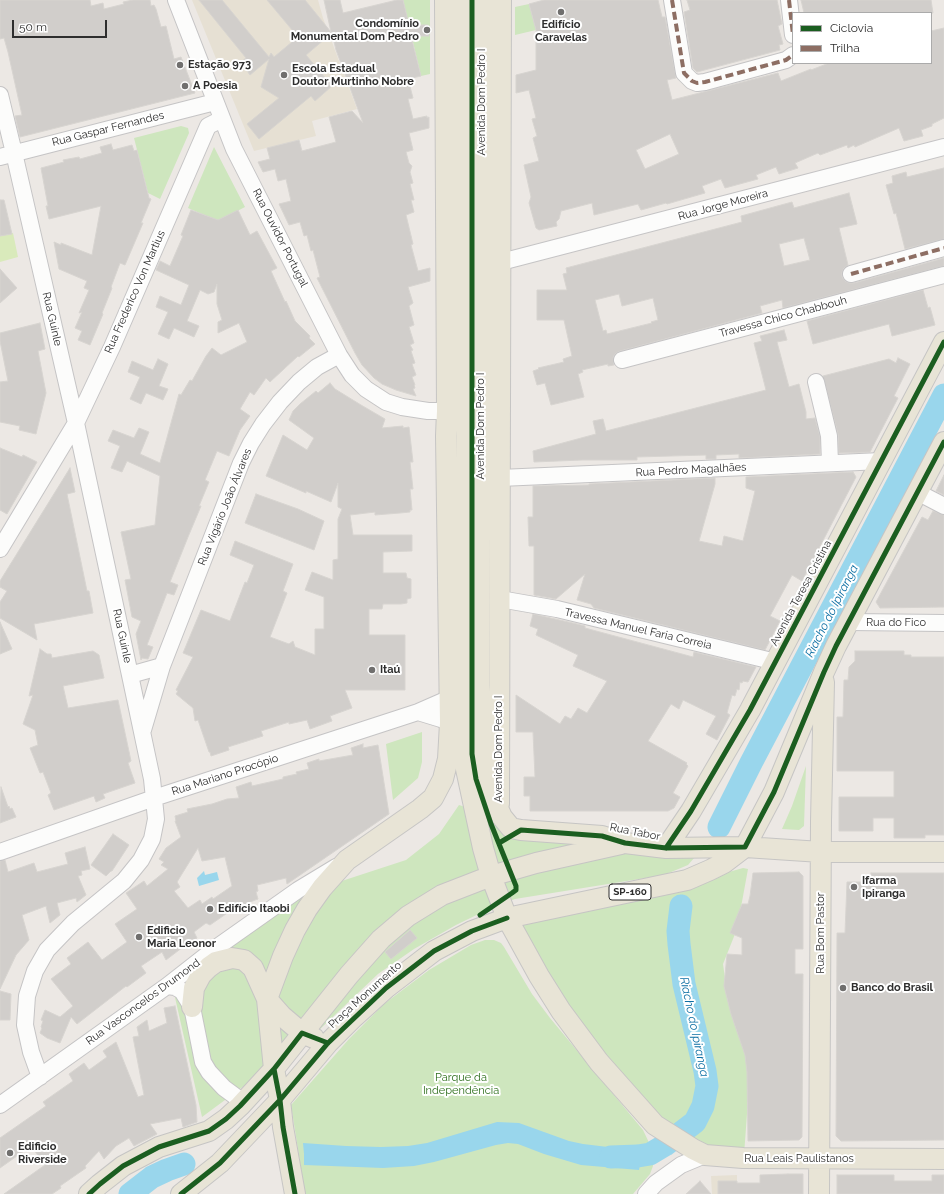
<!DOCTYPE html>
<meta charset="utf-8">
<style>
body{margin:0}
#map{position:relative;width:944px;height:1194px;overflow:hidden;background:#ece8e4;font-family:Raleway,sans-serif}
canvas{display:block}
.legend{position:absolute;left:792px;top:12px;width:140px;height:52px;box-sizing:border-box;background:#fff;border:1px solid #ababab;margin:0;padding:5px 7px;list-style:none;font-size:12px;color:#2e2e2e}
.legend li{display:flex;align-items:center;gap:8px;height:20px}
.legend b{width:20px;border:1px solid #ababab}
.scale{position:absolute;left:12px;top:20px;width:95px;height:18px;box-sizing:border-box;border:2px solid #2e2e2e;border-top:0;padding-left:5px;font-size:12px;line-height:14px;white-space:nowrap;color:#2e2e2e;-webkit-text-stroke:3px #fff;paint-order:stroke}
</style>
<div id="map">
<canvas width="944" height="1194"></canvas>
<ul class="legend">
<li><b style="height:5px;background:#1b5e20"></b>Ciclovia</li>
<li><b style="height:5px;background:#8d6e63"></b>Trilha</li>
</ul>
<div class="scale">50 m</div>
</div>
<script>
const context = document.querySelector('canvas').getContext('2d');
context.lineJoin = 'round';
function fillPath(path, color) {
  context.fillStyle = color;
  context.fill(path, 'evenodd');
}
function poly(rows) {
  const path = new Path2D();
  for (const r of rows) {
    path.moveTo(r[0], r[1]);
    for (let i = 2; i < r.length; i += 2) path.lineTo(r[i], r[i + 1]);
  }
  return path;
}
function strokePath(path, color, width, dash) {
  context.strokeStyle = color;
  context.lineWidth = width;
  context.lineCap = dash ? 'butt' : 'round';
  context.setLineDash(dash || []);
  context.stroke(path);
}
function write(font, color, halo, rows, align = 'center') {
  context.font = font + ' Raleway,sans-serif';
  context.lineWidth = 4;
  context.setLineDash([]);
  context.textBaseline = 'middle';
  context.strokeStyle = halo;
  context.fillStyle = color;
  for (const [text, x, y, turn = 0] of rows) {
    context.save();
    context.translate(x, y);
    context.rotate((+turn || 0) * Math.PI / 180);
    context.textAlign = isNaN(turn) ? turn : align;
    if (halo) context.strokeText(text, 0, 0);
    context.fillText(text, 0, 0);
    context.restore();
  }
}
const education = poly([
 [192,0,318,0,323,18,357,109,312,121,316,136,254,151],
 [737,1175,737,1194,712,1194,711,1176]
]);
const green = poly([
 [403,0,430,0,430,74,421,76],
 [529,4,536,30,515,35,515,7],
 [181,126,188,128,189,133,160,199,148,193,134,138],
 [214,147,245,207,218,221,188,208],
 [422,732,422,762,418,778,393,800,386,744],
 [806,766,804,826,799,830,782,829,792,806],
 [459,805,497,817,695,857,688,865,664,875,515,899,493,907,456,925,414,949,378,974,317,1032,202,1117,174,993,177,986,302,894,406,860,439,834],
 [743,868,748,869,737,929,723,964,728,1000,751,1059,744,1155,731,1154,666,1130,584,1030,557,992,519,919,711,877],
 [485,940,494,940,501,943,504,947,532,994,550,1018,643,1130,653,1151,653,1166,650,1174,633,1194,305,1194,291,1105,349,1039,384,1004,429,970,471,945]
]);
const pitch = poly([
 [13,233,18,257,0,262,0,236]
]);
const water = poly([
 [204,871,205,875,217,872,219,880,199,886,197,878],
 [497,1122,519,1123,569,1141,583,1144,608,1147,643,1147,639,1170,581,1165,544,1154,518,1144,508,1143,496,1145,434,1162,414,1166,383,1168,304,1165,304,1154,303,1143,346,1146,381,1147,408,1146,427,1143]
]);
const river = poly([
 [719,827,751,763,944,395],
 [611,1157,638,1156,650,1154,665,1145,695,1122,703,1106,707,1086,705,1071,684,984,679,944,678,931,681,906],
 [130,1194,152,1177,167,1170,184,1164]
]);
const building = poly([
 [0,0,90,0,91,6,103,3,104,9,124,4,123,2,133,0,150,0,151,6,154,5,156,9,161,27,166,26,174,59,181,57,195,93,20,137,15,116,22,115,8,52,4,38,0,39,0,0],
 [199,0,222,0,269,57,271,53,274,57,298,37,267,0,305,0,331,32,324,0,340,0,343,13,397,0,403,0,409,25,428,25,429,36,411,36,421,76,408,79,413,98,408,99,413,119,427,116,427,118,429,117,429,128,409,133,413,150,406,152,409,163,412,166,410,172,413,183,410,184,414,200,411,200,414,212,406,215,413,244,411,245,418,271,430,268,430,281,408,287,413,303,409,306,414,325,409,327,414,343,410,345,413,350,411,351,415,363,412,364,416,375,412,377,415,385,414,385,415,388,413,389,416,396,396,390,382,384,374,378,362,365,355,353,317,278,320,277,313,250,311,251,307,235,304,236,300,222,289,225,279,204,291,201,286,179,278,181,275,169,263,172,258,162,270,159,267,148,299,140,302,151,336,142,329,117,352,111,363,123,336,50,332,33,306,55,332,86,315,101,311,96,259,139,247,124,279,98,261,87,269,59,250,75,241,62,246,58,199,0],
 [544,0,658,0,662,17,665,17,676,78,667,80,672,100,778,73,781,81,811,69,811,70,829,63,931,63,931,31,944,28,944,118,932,124,932,126,921,130,923,136,904,141,899,128,855,147,854,145,848,148,847,145,820,155,818,153,795,163,798,168,779,174,776,167,756,175,758,179,725,188,721,179,702,186,705,193,667,204,666,203,641,210,638,204,594,215,592,203,561,211,559,219,556,222,557,226,539,230,536,228,529,203,531,197,524,165,539,161,533,138,537,136,532,119,536,118,529,90,516,93,516,75,536,70,536,30,529,4,544,0],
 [670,134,679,154,645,169,636,150,670,134],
 [687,0,777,0,782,24,778,26,783,44,779,45,780,50,697,72,693,68,684,12,690,10,687,0],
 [801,0,931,0,933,13,804,13,801,0],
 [111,144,113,150,132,145,134,151,137,150,149,198,151,199,141,223,143,223,125,265,120,263,111,287,112,288,102,313,103,314,90,345,78,340,82,331,75,328,82,312,79,313,89,290,84,288,87,281,59,269,54,242,61,245,61,243,92,255,101,206,49,219,46,206,48,206,41,168,64,162,63,160,79,157,80,159,102,153,100,147,111,144],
 [944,168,944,239,905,249,896,213,894,214,886,185,893,183,892,176,906,172,907,177,944,168],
 [849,193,857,224,839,228,848,265,844,268,842,272,842,277,845,281,849,283,854,283,944,258,944,266,783,308,782,300,760,306,762,313,620,351,616,353,613,357,614,365,608,366,608,364,582,370,583,372,578,374,584,397,551,405,545,383,537,385,533,371,539,369,538,368,564,362,563,359,572,356,564,320,537,320,537,290,567,290,563,274,567,273,566,268,742,222,741,216,792,202,794,208,849,193],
 [804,238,810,260,784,266,779,244,804,238],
 [619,294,622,306,653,298,658,320,651,322,652,323,607,334,606,330,603,331,595,300,619,294],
 [0,200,4,200,12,234,0,236,0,200],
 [191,210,218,220,238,210,250,235,257,231,277,268,271,271,285,302,286,301,295,321,310,336,309,338,315,344,299,357,298,356,270,382,266,378,254,395,250,392,240,409,250,416,240,430,229,456,217,451,205,480,209,482,199,506,201,506,188,537,170,582,178,585,174,595,167,593,147,645,153,647,148,659,142,658,141,660,136,634,141,621,132,617,125,580,131,579,121,532,155,525,160,476,127,461,122,472,111,468,120,446,108,441,113,430,134,438,139,428,149,432,140,454,160,463,179,394,181,395,190,380,192,381,206,356,212,348,221,355,247,342,239,323,218,333,218,322,222,320,217,304,217,284,214,292,208,294,200,290,187,321,199,326,194,337,174,328,169,339,158,334,168,312,156,307,160,296,181,305,189,285,156,270,160,261,170,266,183,236,181,235,191,210],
 [0,269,17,288,0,303,0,269],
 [923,290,928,308,930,307,935,325,892,336,889,324,813,344,807,321,923,290],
 [40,323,45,349,38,351,46,393,36,434,19,430,20,426,0,422,0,382,8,381,0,341,0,333,40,323],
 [784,330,787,340,777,342,789,387,799,384,806,412,806,419,815,418,820,437,820,454,739,458,739,454,716,455,716,459,706,459,706,455,637,457,637,460,582,460,534,462,533,451,596,434,593,421,603,419,606,431,766,390,754,343,762,341,760,336,784,330],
 [898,358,910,364,894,396,898,398,870,452,839,453,838,434,823,376,889,359,896,363,898,358],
 [158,359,168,364,159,386,168,389,163,400,146,393,141,404,130,399,140,377,128,372,132,361,153,370,158,359],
 [330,383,335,389,361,405,385,419,382,428,403,426,403,428,409,427,413,462,410,462,413,489,410,489,412,510,410,510,410,512,400,513,375,515,375,512,350,515,353,535,412,535,412,551,383,552,383,573,406,573,407,578,411,579,411,598,407,599,407,603,401,604,383,604,382,609,369,609,369,635,405,635,405,690,345,690,352,708,330,716,332,721,310,729,307,720,289,724,289,722,261,731,263,736,228,747,229,750,211,756,210,752,209,752,198,720,195,721,193,708,176,694,178,691,176,690,193,657,183,653,201,610,230,621,245,582,247,583,254,565,230,555,235,541,293,564,283,591,287,593,270,637,289,644,293,641,295,647,315,655,315,629,324,629,324,597,305,590,312,572,333,580,333,560,338,559,338,519,342,509,338,507,338,483,331,502,306,491,306,493,266,476,283,435,307,450,314,438,289,420,293,411,300,404,316,391,318,393,330,383],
 [0,448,22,457,23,455,37,462,7,514,0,510,0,448],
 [70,468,75,492,67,494,87,591,89,591,93,613,34,624,37,640,0,618,0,602,7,591,0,587,0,581,70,468],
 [853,472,856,477,802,581,792,575,770,616,780,621,765,650,594,608,591,604,577,600,585,574,556,599,534,595,534,546,529,546,528,517,533,517,533,486,589,485,589,484,715,478,715,484,699,541,722,546,724,536,743,541,755,491,746,488,746,477,853,472],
 [944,475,944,495,936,491,944,475],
 [256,494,298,509,324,521,314,550,245,523,256,494],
 [933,511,944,515,944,607,880,608,876,602,922,517,928,520,933,511],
 [533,614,573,623,585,626,585,628,693,657,694,652,756,667,748,682,743,681,742,683,740,682,739,690,737,689,735,696,732,695,727,713,730,715,717,740,706,734,716,716,683,700,679,709,671,704,648,741,687,763,686,764,688,766,673,793,680,797,674,808,668,811,530,811,530,796,524,796,524,777,535,777,533,732,516,732,516,695,560,724,565,716,571,719,578,708,587,713,607,681,573,666,578,655,536,635,538,629,530,626,533,614],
 [0,622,12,649,0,654,0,622],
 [40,649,47,654,51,654,52,658,93,651,99,655,104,678,63,686,68,708,118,700,131,761,128,763,135,783,103,794,105,798,96,802,94,796,54,810,48,795,51,793,43,772,40,773,30,748,38,745,35,730,23,724,33,695,29,696,40,649],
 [855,651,904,651,904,655,911,655,911,657,944,657,944,835,925,835,925,838,894,838,894,818,873,818,873,831,839,831,839,797,894,797,894,771,837,771,837,717,843,717,844,680,848,680,849,667,855,661,855,651],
 [363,744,363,748,378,745,389,814,287,884,286,878,257,885,258,891,256,892,258,899,250,902,250,903,236,907,210,925,206,923,194,932,197,938,183,947,166,960,162,952,141,966,146,973,127,987,126,986,77,1024,71,1017,60,1043,47,1038,40,1033,42,1028,41,1027,43,1021,41,1020,45,1010,60,1017,73,1006,51,979,71,964,67,958,88,942,102,960,127,942,115,924,137,909,126,893,144,881,147,886,168,869,161,865,164,862,159,859,166,848,181,837,175,821,176,821,175,816,188,812,187,809,212,804,227,799,239,798,236,787,251,782,252,786,283,779,283,777,297,774,296,772,309,769,307,763,319,759,319,761,353,755,351,748,363,744],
 [198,848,202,861,225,857,232,886,213,899,212,897,202,904,200,900,188,908,174,891,180,887,177,882,198,848],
 [1,787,8,807,9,806,10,809,12,808,16,817,0,823,1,787],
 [113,834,129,845,112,871,111,871,106,876,91,865,113,834],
 [85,847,90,869,81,871,82,875,78,876,86,895,77,902,76,898,57,903,60,915,50,923,46,906,22,915,29,940,16,955,0,989,0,861,5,860,8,872,34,863,37,872,68,864,65,853,85,847],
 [799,872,803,876,803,949,795,949,795,974,803,974,802,1137,799,1140,748,1141,747,1072,745,1055,731,1014,724,986,727,954,742,955,742,938,730,933,742,904,748,904,750,896,753,873,799,872],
 [871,873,944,873,944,1140,841,1141,836,1136,837,933,845,933,847,882,871,882,871,873],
 [410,930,417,938,391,959,385,952,410,930],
 [0,991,11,994,10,1020,0,1020,0,991],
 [175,1006,196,1105,197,1122,183,1127,181,1118,150,1124,157,1134,134,1146,129,1138,116,1146,104,1159,99,1151,85,1166,86,1168,60,1186,61,1188,52,1194,4,1194,45,1165,31,1146,0,1168,0,1138,46,1106,43,1102,73,1081,69,1074,84,1063,89,1070,107,1057,103,1051,116,1042,138,1097,144,1095,133,1037,139,1036,137,1027,147,1020,149,1031,167,1023,164,1008,175,1006],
 [788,1174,803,1174,803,1194,718,1194,718,1181,737,1181,737,1183,760,1183,760,1175,788,1174],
 [837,1175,894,1175,894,1181,932,1181,932,1175,944,1175,944,1194,837,1194,837,1175],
 [700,1181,711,1194,686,1194,700,1181]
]);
const minor = poly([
 [176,0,234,149,339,355,352,375,366,389,386,402,402,407,428,411,447,411],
 [672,0,684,73,692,81,697,83,705,82,786,60,793,55],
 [789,0,793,35],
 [0,95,14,153,76,423,130,675,152,779,156,819,152,839,141,860,124,881,73,923,47,950,35,971,27,996,25,1025,31,1052,40,1077],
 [0,157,215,102],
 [501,262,944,147],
 [851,274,944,248],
 [622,360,944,275],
 [816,382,829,436,830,463],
 [500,478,882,461],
 [917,492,944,506],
 [0,549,76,423,112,347,208,126,222,119],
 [500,599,557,609,776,662],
 [849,622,944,623],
 [130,675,162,666],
 [418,712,441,719,459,727],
 [143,730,162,666,241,463,251,443,263,424,280,402,299,382,317,367,339,355],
 [0,852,154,798,418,712,450,698],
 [167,986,175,987,182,991,192,1007,203,1062,209,1072,224,1088,243,1102],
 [0,1105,167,986,213,950,298,890,336,867],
 [646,1194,656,1183,681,1165,705,1155]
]);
const major = poly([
 [465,0,467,691,466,769,483,848,491,876,507,918,539,976,561,1011,599,1062,655,1125,693,1149,705,1155,743,1158,944,1159],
 [482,0,479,685,482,760,485,779,502,817,511,828,521,830,602,836,625,843,666,848,745,847,821,852,944,852],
 [499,804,501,0],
 [666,848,691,811,750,710,944,342],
 [192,1007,194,988,201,975,209,967,216,962,232,958,244,960,253,968,267,999,282,1016,302,1033,314,1038],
 [89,1194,100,1184,123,1166,159,1147,209,1131,226,1119,240,1106,274,1069,349,975,381,939,408,916,442,895,491,876,536,863,621,844],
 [181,1194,220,1163,280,1100,328,1043,354,1017,386,988,434,951,472,931,507,918,687,880,710,870,724,863,745,847,774,792,824,672,836,646,944,442],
 [295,1194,283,1127,280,1100,274,1069,267,999,283,956,295,930,307,909,322,888,347,860,420,809,433,798,443,779,448,759,450,723,446,436,447,411,445,0],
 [819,1194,821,821,824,682]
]);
const quiet = poly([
 [672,0,684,73,692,81,697,83,705,82,786,60,793,55],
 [789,0,793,35],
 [851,274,944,248]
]);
const cycleway = poly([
 [472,0,472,754,476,779,491,824,516,886,516,890,512,893,480,915],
 [499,843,521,830,602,836,625,843,666,848,745,847,774,792,824,672,836,646,944,442],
 [666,848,691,811,750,710,944,342],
 [274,1069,280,1100,283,1127,295,1194],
 [89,1194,100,1184,123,1166,159,1147,209,1131,226,1119,240,1106,274,1069,302,1033,328,1043],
 [181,1194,220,1163,280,1100,328,1043,386,988,434,951,472,931,507,918]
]);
const markers = [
 [561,12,4,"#706f6e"],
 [427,30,4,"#706f6e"],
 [180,65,4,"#706f6e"],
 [284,75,4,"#706f6e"],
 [185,86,4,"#706f6e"],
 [372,670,4,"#706f6e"],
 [854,887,4,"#706f6e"],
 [210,909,4,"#706f6e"],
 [139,937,4,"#706f6e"],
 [843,988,4,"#706f6e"],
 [10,1153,4,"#706f6e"]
];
const shields = [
 [630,892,42]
];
const shieldNames = [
 ["SP-160",630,892]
];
const poiNames = [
 ["Condomínio",419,24,"right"],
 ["Monumental Dom Pedro",419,37,"right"],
 ["Edifício",561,25,"center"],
 ["Caravelas",561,38,"center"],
 ["Estação 973",188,65],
 ["Escola Estadual",292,69],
 ["Doutor Murtinho Nobre",292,82],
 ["A Poesia",193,86],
 ["Itaú",380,670],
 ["Ifarma",862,881],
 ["Ipiranga",862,894],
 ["Edifício Itaobi",218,909],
 ["Edificio",147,931],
 ["Maria Leonor",147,944],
 ["Banco do Brasil",851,988],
 ["Edificio",18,1147],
 ["Riverside",18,1160]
];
const streetNames = [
 ["Avenida Dom Pedro I",482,102,-90],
 ["Rua Gaspar Fernandes",108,129,-14],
 ["Rua Jorge Moreira",723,205,-15],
 ["Rua Ouvidor Portugal",280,238,63],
 ["Rua Frederico Von Martius",135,292,-66],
 ["Travessa Chico Chabbouh",783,317,-15],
 ["Rua Guinle",52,319,77],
 ["Avenida Dom Pedro I",481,426,-90],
 ["Rua Pedro Magalhães",691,470,-3],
 ["Rua Vigário João Álvares",225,507,-68],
 ["Avenida Teresa Cristina",801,593,-62],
 ["Rua do Fico",896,623],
 ["Travessa Manuel Faria Correia",638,629,13],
 ["Rua Guinle",122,636,78],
 ["Avenida Dom Pedro I",499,749,-90],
 ["Rua Mariano Procópio",225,775,-18],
 ["Rua Tabor",635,832,11],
 ["Rua Bom Pastor",821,933,-90],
 ["Praça Monumento",365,995,-42],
 ["Rua Vasconcelos Drumond",143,1002,-36],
 ["Rua Leais Paulistanos",799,1159]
];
const parkNames = [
 ["Parque da",461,1078],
 ["Independência",461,1091]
];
const waterNames = [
 ["Riacho do Ipiranga",832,611,-63],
 ["Riacho do Ipiranga",694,1027,78]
];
fillPath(education, '#e6e0d3');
fillPath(green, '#cee6be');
fillPath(pitch, '#d9eabb');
fillPath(water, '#99d6ec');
strokePath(river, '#99d6ec', 23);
fillPath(building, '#d1cecb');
strokePath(building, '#d7d4d0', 1);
strokePath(minor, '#c5c4c5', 18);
strokePath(major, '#c6c5c4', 22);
strokePath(minor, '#fcfcfb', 16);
strokePath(major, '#e8e4d6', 20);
strokePath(quiet, '#8d6e63', 4, [8, 4]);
strokePath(cycleway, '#1b5e20', 5);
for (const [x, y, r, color] of markers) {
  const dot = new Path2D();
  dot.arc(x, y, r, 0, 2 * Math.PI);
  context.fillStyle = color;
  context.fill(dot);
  strokePath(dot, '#fff', 1.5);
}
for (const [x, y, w] of shields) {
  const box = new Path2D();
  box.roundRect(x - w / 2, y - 8, w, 16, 3);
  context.fillStyle = '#fff';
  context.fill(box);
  strokePath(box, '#2e2e2e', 1);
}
write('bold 10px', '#2e2e2e', null, shieldNames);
write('bold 11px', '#2e2e2e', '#fff', poiNames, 'left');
write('11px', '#2e2e2e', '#fff', streetNames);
write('11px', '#2c6e1b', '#fff', parkNames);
write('italic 12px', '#0d6fa3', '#fff', waterNames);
</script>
